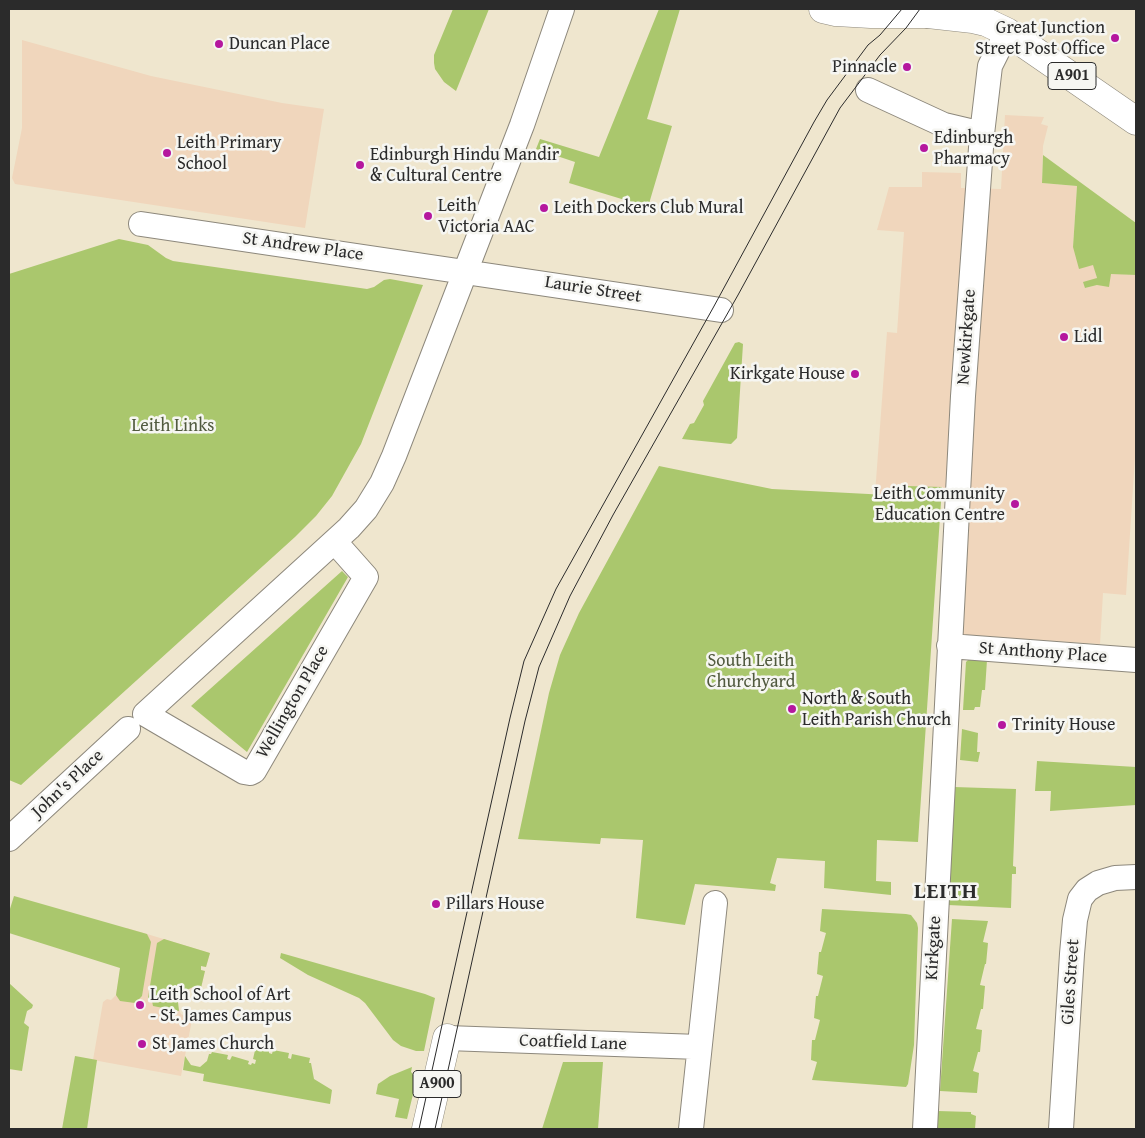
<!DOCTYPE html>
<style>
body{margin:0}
#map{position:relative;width:1145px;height:1138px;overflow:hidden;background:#efe6ce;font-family:"Gentium Book Plus",serif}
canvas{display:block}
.frame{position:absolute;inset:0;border:10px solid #2b2b2b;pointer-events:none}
</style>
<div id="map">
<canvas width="1145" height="1138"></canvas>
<div class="frame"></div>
</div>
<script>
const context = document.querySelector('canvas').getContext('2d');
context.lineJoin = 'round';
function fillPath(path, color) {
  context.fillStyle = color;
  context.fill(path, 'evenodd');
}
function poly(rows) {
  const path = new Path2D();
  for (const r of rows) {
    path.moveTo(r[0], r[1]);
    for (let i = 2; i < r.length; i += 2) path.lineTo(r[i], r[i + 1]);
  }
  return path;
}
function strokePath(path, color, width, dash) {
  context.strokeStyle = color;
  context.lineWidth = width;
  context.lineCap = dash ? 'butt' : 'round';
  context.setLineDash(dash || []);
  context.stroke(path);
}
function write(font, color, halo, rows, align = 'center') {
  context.font = font + ' "Gentium Book Plus",serif';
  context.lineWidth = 5;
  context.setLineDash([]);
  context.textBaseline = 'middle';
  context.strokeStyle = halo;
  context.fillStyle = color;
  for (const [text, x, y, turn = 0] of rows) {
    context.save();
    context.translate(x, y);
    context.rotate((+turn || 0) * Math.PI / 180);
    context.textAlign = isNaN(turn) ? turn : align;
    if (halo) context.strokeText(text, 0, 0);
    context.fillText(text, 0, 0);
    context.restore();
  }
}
const built = poly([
 [22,40,151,76,282,103,324,109,305,228,15,184,12,178,22,128],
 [1005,115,1044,117,1041,124,1048,126,1043,146,1042,183,1077,186,1073,247,1094,265,1097,279,1085,288,1097,285,1110,273,1136,275,1136,442,1126,595,1103,593,1100,644,960,635,958,490,909,486,908,496,875,494,887,332,897,333,904,232,877,230,889,187,922,187,922,172,961,173,961,188,1001,189],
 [127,928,210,953,206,967,201,966,201,970,205,971,201,988,188,989,183,992,178,1002,178,1007,181,1014,192,1020,181,1076,93,1060,103,1002,107,999,111,1000,116,995]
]);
const green = poly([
 [453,9,489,9,456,91,444,82,435,69,434,63,434,55],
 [659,9,680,9,647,119,672,126,648,207,569,183,575,162,536,149,540,139,599,157],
 [1043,155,1136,223,1136,275,1111,274,1109,287,1097,285,1085,288,1083,282,1097,278,1093,265,1079,269,1073,247,1077,186,1042,183],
 [119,239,148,245,166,258,173,261,367,289,374,287,384,280,390,279,423,285,361,444,332,496,316,516,295,537,21,785,9,780,9,274],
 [739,342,743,344,737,438,731,444,682,439,690,424,694,423,704,405,703,401,735,343],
 [659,466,772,489,907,496,908,486,942,487,918,842,877,840,876,881,891,882,891,895,824,888,825,861,777,858,770,883,776,885,775,891,695,884,685,925,636,918,643,840,601,838,600,844,518,839,549,693,560,655,579,613],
 [342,571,348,577,247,752,191,706],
 [969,659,987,660,985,690,982,690,980,707,975,707,974,710,963,710,966,662],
 [962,729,978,733,977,752,980,752,978,762,960,760],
 [1037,761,1136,767,1136,805,1050,811,1051,791,1035,791],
 [954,787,1016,789,1013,866,1016,867,1016,874,1012,874,1011,908,948,905],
 [14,896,147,934,151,942,142,996,135,1003,120,1001,116,995,120,968,9,933,9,912],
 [822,909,906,914,911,915,917,923,918,928,914,1045,908,1084,906,1087,812,1080,817,1062,811,1060,812,1040,815,1040,820,1020,814,1018,816,996,818,996,823,976,817,974,819,952,821,952,826,933,820,931],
 [952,919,988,921,983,942,988,943,986,964,985,964,980,985,985,986,983,1009,981,1009,976,1029,982,1030,980,1052,978,1052,973,1071,979,1073,977,1093,940,1091],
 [164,939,210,953,206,967,201,966,201,970,205,971,201,988,193,987,183,992,178,1002,179,1011,153,1006,152,1001,148,998,157,943],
 [281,953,425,994,435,998,424,1051,416,1051,401,1046,393,1040,365,1003,359,998,308,975,280,958],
 [9,983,33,1005,32,1008,27,1011,24,1023,29,1027,22,1071,9,1069],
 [256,1046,269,1049,269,1053,272,1054,273,1050,289,1053,288,1058,291,1059,292,1054,310,1058,309,1063,311,1063,314,1079,332,1090,330,1104,203,1081,204,1074,183,1070,185,1056,191,1065,200,1067,207,1061,209,1054,211,1054,212,1052,228,1055,227,1059,230,1060,232,1056,249,1061,248,1064,251,1065,252,1063,255,1064,256,1060,253,1059],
 [75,1056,97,1060,87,1129,62,1129],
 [563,1062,603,1062,598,1129,542,1129],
 [412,1067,411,1072,417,1078,407,1119,395,1117,399,1099,376,1094,378,1084,390,1076],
 [938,1111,971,1112,971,1114,976,1116,975,1129,937,1129]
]);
const street = poly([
 [868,90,944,125,982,134],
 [141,224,721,310],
 [335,542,366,577,254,771,250,773,244,772,145,714,349,528,366,509,382,483,394,456,522,125,562,9],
 [949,646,1136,660],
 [9,839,128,729],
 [447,1038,699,1047],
 [691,1129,715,903],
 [925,1129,963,396,982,134,990,66,1007,32],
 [1061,1129,1072,954,1075,920,1080,899,1087,890,1098,883,1115,878,1136,877]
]);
const secondary = poly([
 [823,9,836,12,871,14,928,14]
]);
const primary = poly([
 [929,9,928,14,973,19,986,22,1007,32,1136,121],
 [426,1129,447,1038]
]);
const tram = poly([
 [419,1129,510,718,524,661,556,589,713,308,814,122,827,100,868,45,880,35,902,9],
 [435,1129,525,721,539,667,570,596,613,515,738,295,840,108,880,55,906,28,920,9]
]);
const markers = [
 [1115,38,5,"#b5179e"],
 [219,44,5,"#b5179e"],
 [907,67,5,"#b5179e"],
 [924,148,5,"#b5179e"],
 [167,153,5,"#b5179e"],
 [360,165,5,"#b5179e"],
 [544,208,5,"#b5179e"],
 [428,216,5,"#b5179e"],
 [1064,337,5,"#b5179e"],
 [855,374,5,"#b5179e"],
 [1015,504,5,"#b5179e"],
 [792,709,5,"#b5179e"],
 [1002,725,5,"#b5179e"],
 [436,904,5,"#b5179e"],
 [140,1005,5,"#b5179e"],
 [142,1044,5,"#b5179e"]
];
const shields = [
 [1072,76,48],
 [437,1084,48]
];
const shieldNames = [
 ["A901",1072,76],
 ["A900",437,1084]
];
const poiNames = [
 ["Great Junction",1105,28,"right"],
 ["Street Post Office",1105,49,"right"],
 ["Duncan Place",229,44],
 ["Pinnacle",897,67,"right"],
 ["Edinburgh",934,138],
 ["Pharmacy",934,159],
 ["Leith Primary",177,143],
 ["School",177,164],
 ["Edinburgh Hindu Mandir",370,155],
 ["& Cultural Centre",370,176],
 ["Leith",438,206],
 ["Victoria AAC",438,227],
 ["Leith Dockers Club Mural",554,208],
 ["Lidl",1074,337],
 ["Kirkgate House",845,374,"right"],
 ["Leith Community",1005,494,"right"],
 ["Education Centre",1005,515,"right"],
 ["North & South",802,699],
 ["Leith Parish Church",802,720],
 ["Trinity House",1012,725],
 ["Pillars House",446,904],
 ["Leith School of Art",150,995],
 ["- St. James Campus",150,1016],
 ["St James Church",152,1044]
];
const streetNames = [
 ["St Andrew Place",303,247,8],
 ["Laurie Street",593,290,9],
 ["Newkirkgate",967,337,-86],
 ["St Anthony Place",1043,653,4],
 ["Wellington Place",293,702,-60],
 ["John's Place",68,784,-43],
 ["Kirkgate",934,948,-87],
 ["Giles Street",1071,982,-86],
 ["Coatfield Lane",573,1043,2]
];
const parkNames = [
 ["Leith Links",173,426],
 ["South Leith",751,661],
 ["Churchyard",751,682]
];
const districtNames = [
 ["LEITH",946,892]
];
fillPath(built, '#f0d6bc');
fillPath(green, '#aac76d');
strokePath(street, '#8d887c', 26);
strokePath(secondary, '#8d887c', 29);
strokePath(primary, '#8d887c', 29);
strokePath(street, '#fff', 24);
strokePath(secondary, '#fff', 28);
strokePath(primary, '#fff', 28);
strokePath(tram, '#2b2b2b', 1);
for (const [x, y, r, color] of markers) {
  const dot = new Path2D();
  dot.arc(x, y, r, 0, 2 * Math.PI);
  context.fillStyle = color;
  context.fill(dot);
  strokePath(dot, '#f6f6f2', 2);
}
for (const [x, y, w] of shields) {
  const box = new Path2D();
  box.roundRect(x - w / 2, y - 13.5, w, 27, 4);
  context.fillStyle = '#f6f6f2';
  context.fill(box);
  strokePath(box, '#2b2b2b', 1);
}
write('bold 16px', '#2b2b2b', null, shieldNames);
write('18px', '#2b2b2b', '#f6f6f2', poiNames, 'left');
write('18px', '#2b2b2b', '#f6f6f2', streetNames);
write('18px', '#515a3f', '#f6f6f2', parkNames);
context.letterSpacing = '1px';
write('bold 22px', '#2b2b2b', '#f6f6f2', districtNames);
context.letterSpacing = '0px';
</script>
